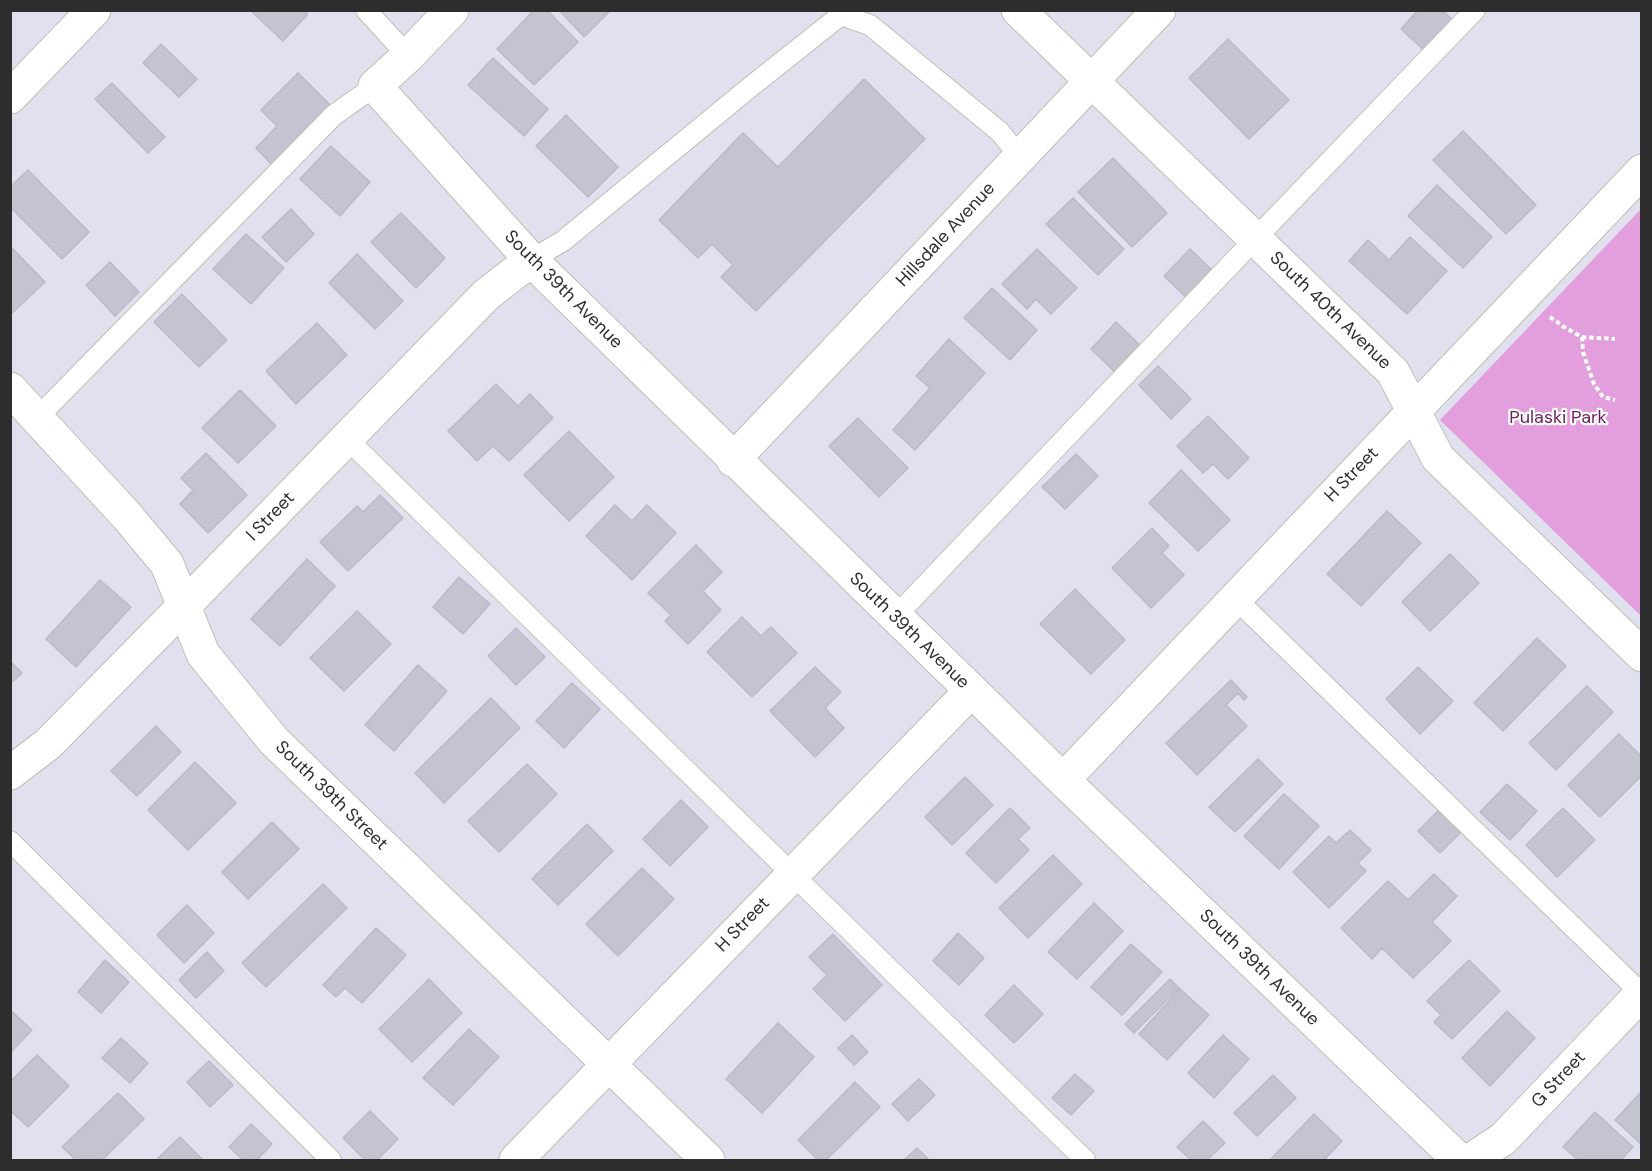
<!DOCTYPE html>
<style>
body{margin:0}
#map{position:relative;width:1652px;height:1171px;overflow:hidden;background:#e0e0ee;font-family:"DM Sans",sans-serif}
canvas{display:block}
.frame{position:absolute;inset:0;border:12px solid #2d2d2d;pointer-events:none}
</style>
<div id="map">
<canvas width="1652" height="1171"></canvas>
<div class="frame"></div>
</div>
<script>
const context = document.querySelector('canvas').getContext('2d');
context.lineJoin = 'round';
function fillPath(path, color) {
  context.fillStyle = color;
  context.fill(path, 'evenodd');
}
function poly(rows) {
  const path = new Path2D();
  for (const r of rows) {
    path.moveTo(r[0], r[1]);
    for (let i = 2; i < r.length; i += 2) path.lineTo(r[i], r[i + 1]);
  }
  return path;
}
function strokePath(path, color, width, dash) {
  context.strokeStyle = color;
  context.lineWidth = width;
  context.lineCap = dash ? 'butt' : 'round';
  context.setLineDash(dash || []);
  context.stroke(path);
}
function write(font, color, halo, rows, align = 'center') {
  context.font = font + ' "DM Sans",sans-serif';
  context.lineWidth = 4.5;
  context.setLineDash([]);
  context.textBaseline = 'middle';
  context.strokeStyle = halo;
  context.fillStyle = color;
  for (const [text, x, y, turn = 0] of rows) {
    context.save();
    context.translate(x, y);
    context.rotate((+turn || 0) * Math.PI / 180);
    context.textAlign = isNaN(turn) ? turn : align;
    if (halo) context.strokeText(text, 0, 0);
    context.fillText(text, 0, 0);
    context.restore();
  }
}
const green = poly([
 [1641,209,1641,616,1440,420]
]);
const building = poly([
 [250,10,303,10,308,14,283,41,250,10],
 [534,10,547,10,578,42,534,85,497,49,534,10],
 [559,10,611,10,584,37,559,10],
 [1418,10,1442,10,1455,22,1427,53,1401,29,1418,10],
 [1228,39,1289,100,1249,139,1189,78,1228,39],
 [161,44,197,79,179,97,143,63,161,44],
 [493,58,548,109,524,136,468,85,493,58],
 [298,73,332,107,273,166,256,148,277,126,261,110,298,73],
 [864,79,925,139,756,311,721,277,733,265,712,244,698,258,659,220,743,133,778,167,864,79],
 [112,83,165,137,148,153,95,99,112,83],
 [566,115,618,167,588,197,536,146,566,115],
 [1463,131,1536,205,1506,234,1433,160,1463,131],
 [331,146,370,182,340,216,300,179,331,146],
 [1113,158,1167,213,1132,247,1078,192,1113,158],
 [28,170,89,232,62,259,10,207,10,187,28,170],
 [1437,185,1492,237,1463,268,1408,216,1437,185],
 [1073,198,1124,249,1098,275,1046,224,1073,198],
 [291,209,314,234,286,262,262,237,291,209],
 [401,213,445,258,416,288,371,242,401,213],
 [246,234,284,268,251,304,213,269,246,234],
 [1410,237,1447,271,1407,314,1349,261,1368,240,1389,260,1410,237],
 [10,246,45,282,10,315,10,246],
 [1037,249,1077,288,1051,314,1036,299,1027,309,1002,284,1037,249],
 [1190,249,1217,275,1191,302,1164,276,1190,249],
 [357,254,403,301,375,329,329,283,357,254],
 [110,262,139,292,115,316,86,285,110,262],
 [992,288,1037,330,1010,360,964,318,992,288],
 [182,294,227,340,199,367,154,322,182,294],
 [1116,322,1144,349,1119,376,1091,349,1116,322],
 [317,323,347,355,296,404,266,371,317,323],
 [949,339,985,373,915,450,893,430,930,388,916,376,949,339],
 [1158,366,1191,399,1171,419,1139,385,1158,366],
 [496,384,518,406,530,394,553,418,509,461,493,446,477,461,448,431,496,384],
 [240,390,276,426,238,463,202,428,240,390],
 [1208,416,1249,458,1228,479,1213,464,1203,473,1177,446,1208,416],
 [858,418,908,468,879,497,829,446,858,418],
 [569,431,614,477,569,521,524,475,569,431],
 [206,453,247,495,208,533,180,504,193,490,181,478,206,453],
 [1076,454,1098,476,1065,509,1042,487,1076,454],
 [1181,470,1230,520,1198,551,1149,503,1181,470],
 [380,495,403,518,348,571,320,542,357,506,363,512,380,495],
 [615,505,632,521,647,505,676,533,632,580,586,536,615,505],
 [1387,511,1421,543,1361,606,1327,574,1387,511],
 [1152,528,1169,546,1162,553,1184,575,1151,608,1112,568,1152,528],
 [696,545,722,572,703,591,721,610,688,644,665,621,671,615,648,593,696,545],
 [1450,554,1479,583,1430,631,1402,602,1450,554],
 [307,559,335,586,280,646,251,619,307,559],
 [459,577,490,604,463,634,433,607,459,577],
 [100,580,131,607,76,667,46,639,100,580],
 [1075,589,1125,640,1091,674,1040,624,1075,589],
 [357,611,391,644,344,691,310,658,357,611],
 [742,617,761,636,771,627,797,653,752,697,707,652,742,617],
 [516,628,545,657,516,685,488,656,516,628],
 [1537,638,1566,666,1503,731,1474,703,1537,638],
 [10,661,22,673,10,684,10,661],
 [418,665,447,691,394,751,365,725,418,665],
 [815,667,841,692,825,708,844,728,815,757,770,711,815,667],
 [1418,667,1453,701,1420,734,1386,699,1418,667],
 [1231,680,1247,697,1244,700,1238,693,1226,705,1247,726,1197,775,1166,743,1231,680],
 [572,683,600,709,564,748,536,721,572,683],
 [1587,686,1613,712,1556,770,1529,743,1587,686],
 [491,698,520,728,444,803,415,773,491,698],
 [156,726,181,752,137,796,111,771,156,726],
 [1619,734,1642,757,1642,775,1600,817,1568,785,1619,734],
 [1258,759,1283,784,1235,832,1209,807,1258,759],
 [195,762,236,803,188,850,148,810,195,762],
 [527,764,557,794,499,852,468,821,527,764],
 [965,777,993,805,952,845,925,817,965,777],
 [1507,784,1537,811,1510,840,1480,812,1507,784],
 [1284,794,1319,826,1279,869,1244,836,1284,794],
 [681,800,708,827,670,866,643,839,681,800],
 [1010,808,1030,828,1018,839,1029,850,996,883,966,853,1010,808],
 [1441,808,1463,830,1440,853,1418,831,1441,808],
 [1563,808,1595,840,1557,877,1526,845,1563,808],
 [272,822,299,849,248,899,222,872,272,822],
 [587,824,613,851,558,905,532,879,587,824],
 [1350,830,1371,850,1358,863,1366,871,1329,908,1293,872,1329,836,1336,843,1350,830],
 [1053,855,1082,884,1028,938,999,908,1053,855],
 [642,868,674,899,618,956,586,924,642,868],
 [1434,874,1457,896,1432,922,1451,941,1413,978,1382,948,1372,959,1341,928,1388,881,1408,900,1434,874],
 [323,884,347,908,266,987,242,963,323,884],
 [1094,903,1123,931,1077,979,1048,952,1094,903],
 [187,905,214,933,184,963,157,935,187,905],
 [376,928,406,955,362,1003,345,988,336,997,323,985,376,928],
 [958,933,984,958,959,985,933,961,958,933],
 [833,934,882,985,845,1021,813,989,827,975,809,957,833,934],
 [1131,944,1162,972,1122,1015,1091,987,1131,944],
 [207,952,224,971,196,998,179,980,207,952],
 [105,960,129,982,101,1013,78,992,105,960],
 [1469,960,1500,991,1452,1039,1434,1022,1441,1015,1427,1001,1469,960],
 [429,979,462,1013,412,1062,379,1029,429,979],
 [1170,979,1179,988,1134,1033,1125,1024,1170,979],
 [1014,985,1043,1014,1014,1043,985,1015,1014,985],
 [1180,989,1209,1015,1167,1060,1139,1034,1180,989],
 [10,1010,32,1030,10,1053,10,1010],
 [1507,1011,1535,1038,1490,1086,1462,1058,1507,1011],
 [778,1023,814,1057,762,1113,726,1079,778,1023],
 [469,1029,499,1057,453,1105,423,1078,469,1029],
 [852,1035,868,1052,854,1065,838,1048,852,1035],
 [1223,1035,1249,1059,1214,1098,1188,1073,1223,1035],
 [121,1038,148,1063,130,1083,102,1058,121,1038],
 [37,1055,69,1086,28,1127,10,1110,10,1082,37,1055],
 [209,1061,233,1085,210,1107,187,1082,209,1061],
 [1075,1074,1094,1091,1071,1115,1052,1098,1075,1074],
 [1273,1075,1296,1098,1257,1136,1234,1113,1273,1075],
 [919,1079,935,1095,908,1121,892,1104,919,1079],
 [855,1082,880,1107,826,1160,818,1160,798,1140,855,1082],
 [1642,1091,1642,1145,1615,1120,1642,1091],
 [118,1093,144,1119,102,1160,76,1160,62,1147,118,1093],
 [370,1111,398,1139,377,1160,365,1160,343,1138,370,1111],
 [1595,1112,1633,1147,1621,1160,1578,1160,1563,1147,1595,1112],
 [1314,1114,1342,1141,1324,1160,1270,1160,1314,1114],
 [1203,1121,1225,1143,1207,1160,1191,1160,1177,1147,1203,1121],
 [251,1124,272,1144,257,1160,243,1160,229,1147,251,1124],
 [180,1137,203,1160,156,1160,180,1137],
 [917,1148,929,1160,904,1160,917,1148]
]);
const path = poly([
 [1550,317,1564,327,1582,337,1615,339],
 [1582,337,1583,352,1594,384,1603,397,1615,400]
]);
const service = poly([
 [366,10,408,56],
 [531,260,563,241,749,88,841,15,870,25,1000,132,1020,157],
 [37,418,334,115,375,86],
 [347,439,1085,1160],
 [1235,598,1642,994],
 [895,617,1255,239,1475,10],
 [10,841,331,1160]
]);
const minor = poly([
 [452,10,408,56,375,86,531,260,1063,780,1459,1160],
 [1018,10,1393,372,1438,458,1642,655],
 [10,97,94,10],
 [10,389,127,516,167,564,203,654,274,741,708,1160],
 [733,460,1159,10],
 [10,773,48,744,184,606,486,295,531,260],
 [1063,780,1642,171],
 [516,1160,971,691],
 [1471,1160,1503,1139,1642,993]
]);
const streetNames = [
 ["Hillsdale Avenue",946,235,-47],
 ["South 39th Avenue",563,290,45],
 ["South 40th Avenue",1330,311,44],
 ["H Street",1352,475,-46],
 ["I Street",271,517,-46],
 ["South 39th Avenue",909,631,44],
 ["South 39th Street",331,796,44],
 ["H Street",743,925,-46],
 ["South 39th Avenue",1259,968,44],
 ["G Street",1559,1080,-47]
];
const parkNames = [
 ["Pulaski Park",1558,418]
];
fillPath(green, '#e39edd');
fillPath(building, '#c4c4d1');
strokePath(building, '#bab9c9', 1.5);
strokePath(service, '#bdc0b3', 22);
strokePath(minor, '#bdc0b3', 35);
strokePath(path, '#fff', 4, [4.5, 3]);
strokePath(service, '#fff', 20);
strokePath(minor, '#fff', 33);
write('18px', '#2d2d2d', '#fff', streetNames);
write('18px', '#6a1d59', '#fff', parkNames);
</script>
